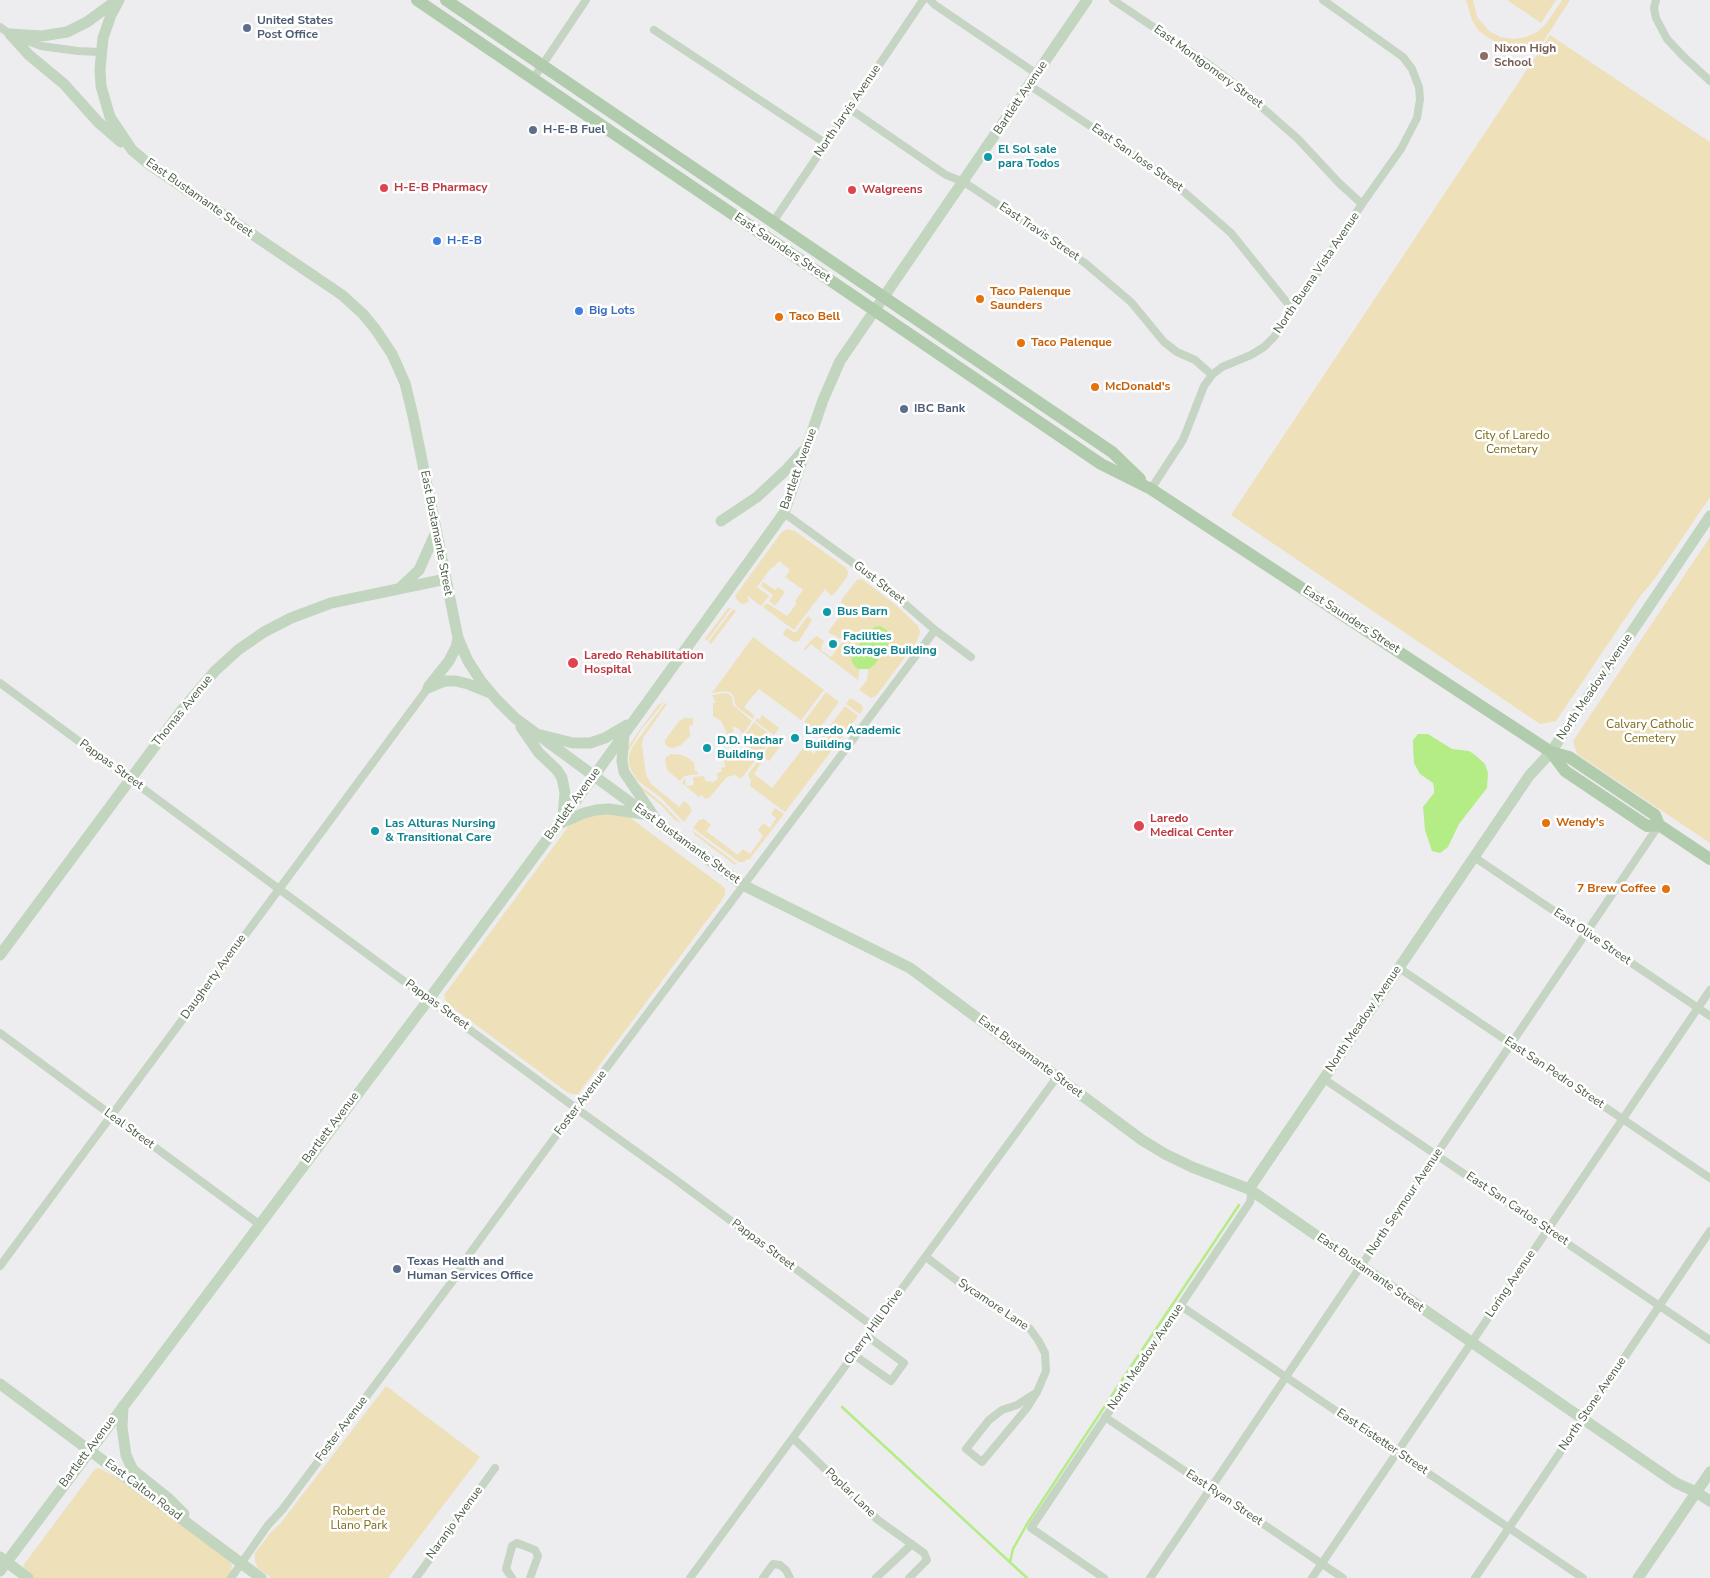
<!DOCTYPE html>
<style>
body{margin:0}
canvas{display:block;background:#edecef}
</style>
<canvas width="1710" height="1578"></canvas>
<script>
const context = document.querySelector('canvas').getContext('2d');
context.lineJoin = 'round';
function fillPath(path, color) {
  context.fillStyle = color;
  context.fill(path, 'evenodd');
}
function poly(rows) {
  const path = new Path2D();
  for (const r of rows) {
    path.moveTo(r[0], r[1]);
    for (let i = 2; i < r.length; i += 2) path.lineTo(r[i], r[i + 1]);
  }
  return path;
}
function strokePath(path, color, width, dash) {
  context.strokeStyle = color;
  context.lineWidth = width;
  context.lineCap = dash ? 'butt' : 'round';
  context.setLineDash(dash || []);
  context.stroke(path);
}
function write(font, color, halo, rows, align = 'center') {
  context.font = font + ' "Nunito Sans",sans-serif';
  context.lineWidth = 5;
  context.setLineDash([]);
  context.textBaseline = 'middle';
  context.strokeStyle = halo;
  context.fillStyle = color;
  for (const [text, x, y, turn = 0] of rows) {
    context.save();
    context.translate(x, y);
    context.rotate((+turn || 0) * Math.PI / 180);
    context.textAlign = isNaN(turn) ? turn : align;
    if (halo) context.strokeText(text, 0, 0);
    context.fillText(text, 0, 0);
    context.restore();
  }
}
const green = poly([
 [1466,0,1473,0,1477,17,1489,31,1500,37,1514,39,1526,37,1537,32,1546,24,1562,0,1570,0,1539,48,1533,44,1534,42,1522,45,1509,46,1498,43,1487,37,1478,30,1472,20],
 [1507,0,1556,0,1541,23],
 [1550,35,1710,142,1710,497,1654,580,1641,595,1556,721,1540,724,1231,515],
 [787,529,795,531,846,568,848,572,847,577,835,593,831,596,825,589,794,630,763,607,767,603,787,616,797,603,795,601,803,590,785,577,790,570,779,561,773,568,772,567,757,587,769,596,761,606,748,596,747,598,749,600,747,603,742,604,737,600,735,596,781,533],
 [1710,537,1710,843,1577,754,1573,741],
 [859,579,863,580,897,606,918,626,920,632,917,641,876,696,871,698,859,690,867,680,869,666,860,666,858,680,811,644,806,650,803,650,811,640,817,636,824,641,821,646,822,647,821,650,831,657,843,641,833,634,832,635,828,632,846,607,841,602,842,599,857,580],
 [763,582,775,590,778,587,785,592,775,606,769,601,773,595,761,586],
 [728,608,731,608,707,641,705,639],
 [733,609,736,611,711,644,708,642],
 [808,616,812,620,799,641,794,642,785,636,783,633,787,628,795,633],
 [753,637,824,690,801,720,759,689,744,707,754,715,753,719,736,706,733,695,730,692,725,691,712,693],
 [826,692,839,702,817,732,804,722],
 [725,693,729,694,732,697,733,705,752,721,743,734,738,728,734,727,732,728,734,730,733,732,728,735,721,721,713,716,713,703,716,703,712,695],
 [850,698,862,705,863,710,860,714,846,704],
 [664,702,641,730,627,753,628,747,631,742,658,705],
 [665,703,667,704,643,738,642,745,646,775,651,784,679,807,684,801,689,805,692,811,684,822,660,797,638,781,632,772,629,764,629,755,633,746],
 [845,706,858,716,785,812,750,786,751,781,748,774,759,760,762,762,754,774,772,788,804,747,814,754,824,740,821,738],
 [762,715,779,728,774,735,755,721,757,718,759,720],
 [685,718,693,718,693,725,689,726,690,736,681,745,673,748,668,747,665,744,665,740,679,721],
 [754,722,773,737,759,756,746,747,751,740,745,735],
 [775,738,782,744,769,761,765,758,764,759,761,757],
 [745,749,757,758,741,779,735,775,727,777,709,798,705,799,702,795,699,797,682,783,685,778,686,786,694,785,693,777,704,776,705,781,713,782,718,779,717,773,722,772,721,768,725,767,724,757,726,755,733,751,737,754,737,758,740,757],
 [671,754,682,755,691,760,692,762,694,762,695,771,697,771,698,774,684,776,680,781,667,770,665,758],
 [637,783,661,802,681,823,675,820,660,804,641,789],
 [775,808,784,814,749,860,747,859,744,862,739,862,693,828,699,820,704,819,711,825,706,831,738,855,743,849,750,854,763,836,758,830,763,823,770,828,776,818,771,814],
 [594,812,629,817,721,885,725,889,725,894,722,900,581,1090,578,1094,572,1094,567,1092,449,1005,446,1001,444,995,568,827,573,822],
 [692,830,736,863,737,863,735,865,695,835],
 [386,1386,480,1457,388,1578,271,1578,258,1568,255,1561,255,1553,271,1532,280,1524],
 [99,1468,121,1480,230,1561,232,1566,231,1572,227,1578,34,1578,28,1574,23,1566,25,1563,95,1469]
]);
const water = poly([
 [880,626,891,633,888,645,875,664,869,669,859,669,855,667,851,660,855,650,869,631,875,627],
 [1418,734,1428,734,1452,749,1469,751,1475,755,1485,764,1488,773,1487,788,1459,824,1448,847,1440,853,1432,851,1425,830,1423,807,1434,793,1434,788,1433,783,1420,774,1414,763,1413,744,1413,740]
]);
const stream = poly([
 [842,1407,1027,1578],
 [1010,1562,1013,1549,1027,1524,1128,1371,1239,1205]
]);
const street = poly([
 [930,0,935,5,1037,74],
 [1113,0,1204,61,1240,88,1298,139,1339,183,1362,204],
 [1656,0,1654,8,1656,18,1667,39,1683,56,1710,81],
 [0,27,10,34,41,46,78,51,100,52],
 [654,30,825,143],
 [533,79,586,0],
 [1029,85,1168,178,1231,233,1293,310],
 [850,109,946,175,964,182,1085,263,1131,302,1164,342,1177,352,1195,360,1212,375],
 [773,222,923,0],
 [1151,489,1183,440,1204,386,1212,375,1222,367,1251,355,1264,347,1274,337,1293,310,1362,204,1401,149,1417,118,1420,99,1419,87,1412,69,1403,57,1323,0],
 [784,513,882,584,935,630,971,657],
 [0,683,577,1109,676,1180,874,1327],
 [1474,857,1710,1016],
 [1399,968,1710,1178],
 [0,1033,259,1224],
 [1324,1079,1710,1340],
 [926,1257,976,1295,1030,1329,1038,1340,1045,1353,1046,1371,1037,1392,1027,1408,982,1462,966,1449,989,1420,1002,1410,1017,1405,1037,1392],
 [0,1266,428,688],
 [1181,1306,1583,1578],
 [854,1355,891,1381,904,1363,867,1336],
 [1105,1417,1343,1578],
 [793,1438,878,1520,924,1553,927,1560,909,1578],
 [231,1578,268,1525,282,1510,454,1279,468,1256,566,1122,935,630],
 [416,1578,495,1468],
 [512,1578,506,1569,512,1546,517,1543,535,1550,538,1556,530,1578],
 [690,1578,1057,1077],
 [763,1578,773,1564,780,1565,786,1570,790,1578],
 [876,1578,912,1544],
 [1104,1578,1031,1528,1250,1202,1251,1196,1249,1189],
 [1150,1578,1659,825],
 [1312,1578,1710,990],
 [1475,1578,1710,1231]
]);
const secondary = poly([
 [119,0,111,15,103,38,100,69,101,86,110,117,132,150,150,165,342,295,363,314,376,330,392,354,405,383,413,416,458,638,468,661,481,681,497,700,515,718,743,885,910,968,1142,1140,1165,1154,1192,1167,1249,1189,1676,1483,1696,1492,1710,1501],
 [10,34,29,55,64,84,98,122,121,142],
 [10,34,42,36,67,32,87,22,117,0],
 [721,521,757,497,788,468,803,451],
 [401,587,419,570,436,532],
 [429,686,449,661,456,647,458,638],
 [428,688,445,681,456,681,468,684,490,693],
 [521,727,539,753,557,770,562,778,565,793,563,816],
 [624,734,622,761,624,772,655,818],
 [541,735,573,743,590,743,605,738,627,725],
 [559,824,584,813,596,810,609,809,643,814],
 [0,955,181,711,215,671,238,650,264,632,291,618,331,603,446,579],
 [1249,1189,1529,776,1551,752,1710,516],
 [0,1384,261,1578],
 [123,1406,122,1427,126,1455,130,1464,133,1470,168,1498,184,1514],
 [0,1557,28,1578],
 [0,1571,429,999,594,776,784,513,823,400,840,361,1087,0],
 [1638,1578,1710,1472]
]);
const primary = poly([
 [417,0,1101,464,1151,489,1551,752,1569,757,1655,815,1659,825,1710,859],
 [446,0,1112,452,1140,479],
 [1551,752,1565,771,1647,826,1659,825]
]);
const markers = [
 [247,28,5,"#5c6f8a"],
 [1484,56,5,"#8d6e63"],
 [533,130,5,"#5c6f8a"],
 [988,157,5,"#0f9aa8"],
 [384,188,5,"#e0444e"],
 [852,190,5,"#e0444e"],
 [437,241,5,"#3f7fe0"],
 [980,299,5,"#e8710a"],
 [579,311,5,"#3f7fe0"],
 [779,317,5,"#e8710a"],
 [1021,343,5,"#e8710a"],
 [1095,387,5,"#e8710a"],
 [904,409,5,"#5c6f8a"],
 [827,612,5,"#0f9aa8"],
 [833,644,5,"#0f9aa8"],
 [573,663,6,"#e0444e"],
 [795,738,5,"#0f9aa8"],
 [707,748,5,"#0f9aa8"],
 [1546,823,5,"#e8710a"],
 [1139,826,6,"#e0444e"],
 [375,831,5,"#0f9aa8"],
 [1666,889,5,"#e8710a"],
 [397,1269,5,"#5c6f8a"]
];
const serviceNames = [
 ["United States",257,21],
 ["Post Office",257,35],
 ["H-E-B Fuel",543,130],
 ["IBC Bank",914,409],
 ["Texas Health and",407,1262],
 ["Human Services Office",407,1276]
];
const educationNames = [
 ["Nixon High",1494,49],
 ["School",1494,63]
];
const streetNames = [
 ["East Montgomery Street",1208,67,36],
 ["Bartlett Avenue",1021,98,-56],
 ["North Jarvis Avenue",848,111,-56],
 ["East San Jose Street",1137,158,35],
 ["East Bustamante Street",199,198,35],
 ["East Travis Street",1039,232,34],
 ["East Saunders Street",782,248,34],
 ["North Buena Vista Avenue",1317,273,-56],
 ["Bartlett Avenue",799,469,-70],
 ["East Bustamante Street",436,533,79],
 ["Gust Street",879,583,38],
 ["East Saunders Street",1351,620,33],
 ["North Meadow Avenue",1595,687,-56],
 ["Thomas Avenue",183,711,-51],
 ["Pappas Street",111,765,36],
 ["Bartlett Avenue",573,804,-54],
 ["East Bustamante Street",687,844,36],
 ["East Olive Street",1592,937,34],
 ["Daugherty Avenue",214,977,-54],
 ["Pappas Street",437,1005,36],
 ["North Meadow Avenue",1364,1019,-56],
 ["East Bustamante Street",1030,1057,37],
 ["East San Pedro Street",1554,1073,34],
 ["Foster Avenue",581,1103,-53],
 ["Bartlett Avenue",331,1128,-53],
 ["Leal Street",129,1129,36],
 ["North Seymour Avenue",1405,1202,-56],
 ["East San Carlos Street",1517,1209,34],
 ["Pappas Street",763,1245,37],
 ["East Bustamante Street",1370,1273,35],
 ["Loring Avenue",1511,1284,-56],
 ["Sycamore Lane",993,1305,34],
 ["Cherry Hill Drive",874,1327,-54],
 ["North Meadow Avenue",1146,1357,-56],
 ["North Stone Avenue",1593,1404,-56],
 ["Foster Avenue",342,1429,-53],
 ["East Eistetter Street",1382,1442,34],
 ["Bartlett Avenue",88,1452,-53],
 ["East Calton Road",143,1490,37],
 ["Poplar Lane",850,1493,44],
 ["East Ryan Street",1224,1498,34],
 ["Naranjo Avenue",455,1523,-54]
];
const cultureNames = [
 ["El Sol sale",998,150],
 ["para Todos",998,164],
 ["Bus Barn",837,612],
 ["Facilities",843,637],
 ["Storage Building",843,651],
 ["Laredo Academic",805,731],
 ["Building",805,745],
 ["D.D. Hachar",717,741],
 ["Building",717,755],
 ["Las Alturas Nursing",385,824],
 ["& Transitional Care",385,838]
];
const healthNames = [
 ["H-E-B Pharmacy",394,188],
 ["Walgreens",862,190],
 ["Laredo Rehabilitation",584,656],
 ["Hospital",584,670],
 ["Laredo",1150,819],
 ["Medical Center",1150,833]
];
const shopNames = [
 ["H-E-B",447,241],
 ["Big Lots",589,311]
];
const foodNames = [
 ["Taco Palenque",990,292],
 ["Saunders",990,306],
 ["Taco Bell",789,317],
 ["Taco Palenque",1031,343],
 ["McDonald's",1105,387],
 ["Wendy's",1556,823],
 ["7 Brew Coffee",1656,889,"right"]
];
const parkNames = [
 ["City of Laredo",1512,436],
 ["Cemetary",1512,450],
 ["Calvary Catholic",1650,725],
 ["Cemetery",1650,739],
 ["Robert de",359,1512],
 ["Llano Park",359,1526]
];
fillPath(green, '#eee0b9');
fillPath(water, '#b4ec86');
strokePath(stream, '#b4ec86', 2.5);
strokePath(street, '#c6d4c3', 8);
strokePath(secondary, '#c2d6bf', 11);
strokePath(primary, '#b1ccac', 12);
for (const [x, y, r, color] of markers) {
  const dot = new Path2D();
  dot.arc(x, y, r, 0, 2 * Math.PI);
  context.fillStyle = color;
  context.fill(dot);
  strokePath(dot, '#fff', 2);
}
write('bold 12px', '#4e5e75', '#fff', serviceNames, 'left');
write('bold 12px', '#785e54', '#fff', educationNames, 'left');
write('12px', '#495a45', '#fff', streetNames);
write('bold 12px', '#0d838f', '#fff', cultureNames, 'left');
write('bold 12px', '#be3a42', '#fff', healthNames, 'left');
write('bold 12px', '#366cbe', '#fff', shopNames, 'left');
write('bold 12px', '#c56008', '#fff', foodNames, 'left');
write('12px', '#7b6a16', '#fff', parkNames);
</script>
